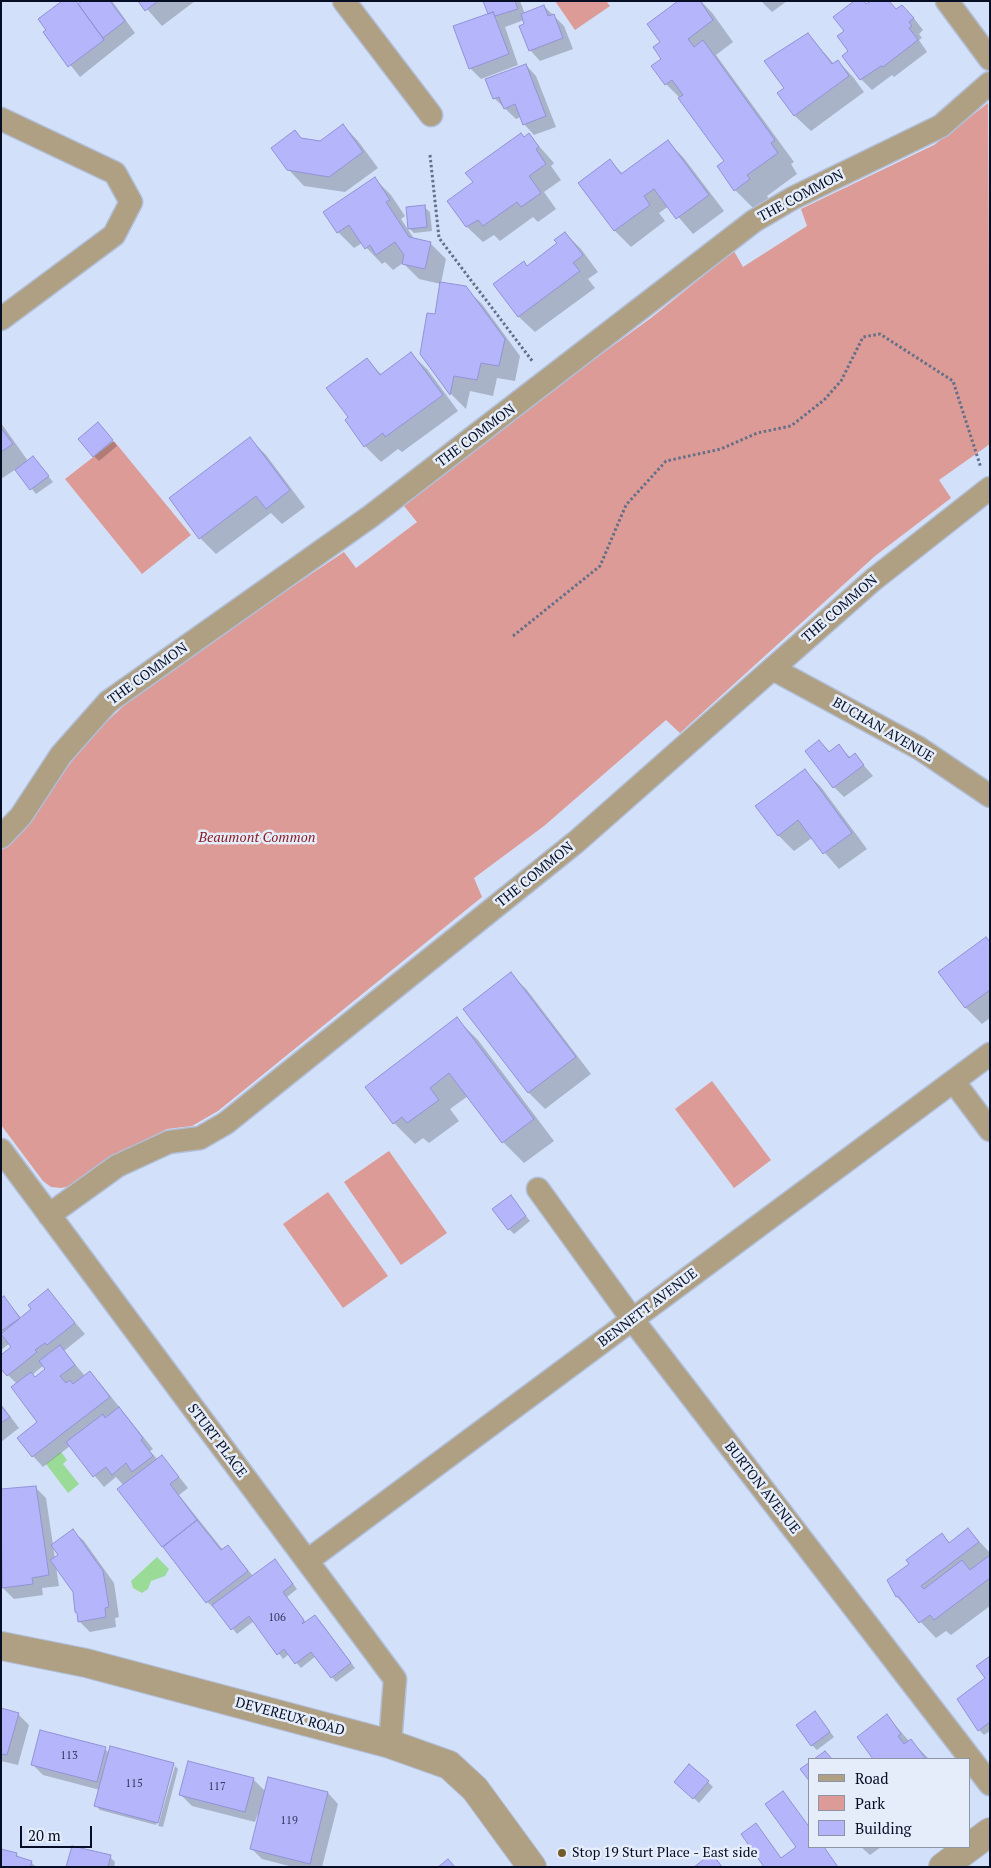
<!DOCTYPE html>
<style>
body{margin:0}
#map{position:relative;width:991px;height:1868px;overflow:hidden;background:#d2e0fa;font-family:"PT Serif",serif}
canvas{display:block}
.frame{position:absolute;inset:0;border:2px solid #050e25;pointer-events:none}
.legend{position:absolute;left:808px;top:1758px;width:162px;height:90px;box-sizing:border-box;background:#e6edfa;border:1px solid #8c94a5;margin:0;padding:6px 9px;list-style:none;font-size:15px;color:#050e25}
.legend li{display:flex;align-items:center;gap:10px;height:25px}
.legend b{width:25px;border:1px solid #8c94a5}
.scale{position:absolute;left:20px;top:1826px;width:72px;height:22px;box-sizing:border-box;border:2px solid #050e25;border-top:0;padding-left:6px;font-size:15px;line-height:18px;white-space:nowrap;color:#050e25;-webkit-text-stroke:4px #e6edfa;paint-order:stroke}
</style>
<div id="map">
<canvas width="991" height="1868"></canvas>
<div class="frame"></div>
<ul class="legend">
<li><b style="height:6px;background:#afa083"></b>Road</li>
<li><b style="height:14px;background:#dc9b96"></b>Park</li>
<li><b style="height:14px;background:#b5b5fc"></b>Building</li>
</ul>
<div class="scale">20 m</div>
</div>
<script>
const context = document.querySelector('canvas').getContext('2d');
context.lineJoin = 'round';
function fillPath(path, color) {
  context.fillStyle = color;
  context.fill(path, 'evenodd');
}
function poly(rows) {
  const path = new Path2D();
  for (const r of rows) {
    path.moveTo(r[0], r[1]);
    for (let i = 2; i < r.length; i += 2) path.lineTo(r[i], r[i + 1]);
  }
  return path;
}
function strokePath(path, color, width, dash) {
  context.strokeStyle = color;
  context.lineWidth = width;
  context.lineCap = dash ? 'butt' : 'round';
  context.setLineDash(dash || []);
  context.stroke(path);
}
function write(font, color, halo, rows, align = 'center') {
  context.font = font + ' "PT Serif",serif';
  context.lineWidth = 5;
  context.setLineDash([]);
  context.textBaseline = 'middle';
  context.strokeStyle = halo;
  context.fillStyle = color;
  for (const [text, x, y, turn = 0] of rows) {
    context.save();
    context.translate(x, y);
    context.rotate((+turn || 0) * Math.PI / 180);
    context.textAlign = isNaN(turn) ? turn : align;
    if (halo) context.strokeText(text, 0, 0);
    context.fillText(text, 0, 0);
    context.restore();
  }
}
const green = poly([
 [555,1,606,1,610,6,575,30],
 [988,103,990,444,939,480,951,498,875,556,680,733,666,720,544,826,474,878,482,897,218,1111,192,1126,167,1129,110,1158,71,1186,61,1188,51,1187,43,1181,1,1125,1,851,24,828,74,758,100,728,147,684,344,552,356,568,417,522,404,506,474,447,651,318,734,251,743,267,807,226,801,209,934,145],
 [114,441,191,535,142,574,65,479],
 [712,1081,771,1160,734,1188,675,1109],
 [389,1151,447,1233,401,1265,344,1182],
 [328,1192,388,1276,343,1308,283,1224]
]);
const water = poly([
 [61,1452,67,1460,63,1464,79,1484,68,1493,46,1464],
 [157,1557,169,1569,165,1576,151,1581,148,1589,142,1593,133,1588,131,1581]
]);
const shadow = poly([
 [84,1,112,1,135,33,80,77,44,32],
 [140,1,195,1,162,26],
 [485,1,520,1,525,14,544,6,564,26,573,49,540,61,530,50,524,20,505,27,518,65,481,79,470,68,490,14],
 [680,1,701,1,713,14,733,42,716,55,794,162,791,164,797,174,767,196,770,201,756,211,735,190,726,162,680,98,666,84,662,42],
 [761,1,787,1,772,12],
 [867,5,897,10,913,17,923,30,919,34,922,38,919,40,927,52,894,77,892,75,872,90,861,79,850,51],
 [808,34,834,64,838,61,853,77,864,92,811,131,795,116,779,93,786,88,766,61],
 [526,65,536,76,556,127,534,135,524,124,521,117,516,119,494,98],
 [343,125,358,141,378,168,345,192,304,186,288,169,295,132,302,139,320,142],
 [529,135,554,163,551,166,561,180,544,192,556,209,538,222,533,217,500,241,494,235,483,242,467,227,449,201,474,183],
 [667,141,683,157,724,211,693,234,669,206,659,213,665,221,631,247,615,231,580,183,610,161,623,174],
 [375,179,391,195,405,216,401,219,415,240,430,243,446,259,441,283,465,288,482,304,520,356,515,381,497,378,493,396,470,391,466,409,451,394,421,354,436,315,441,284,419,279,403,263,393,270,385,262,382,264,362,243,354,248,338,232,325,213],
 [424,207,430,212,432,231,414,233,409,228],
 [565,233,581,249,598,272,588,279,595,288,535,332,519,317,494,284,524,262,528,267,559,244],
 [411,354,427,369,458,411,402,452,398,449,381,462,365,446,350,417,367,360,382,375],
 [1,423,28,461,33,457,53,482,36,494,16,469,1,479],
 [103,429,117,446,99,461,94,456],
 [250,439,266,455,305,507,282,524,271,513,216,554,200,538],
 [819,741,830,752,839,746,851,758,855,755,873,776,844,797,834,787],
 [805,771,821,787,867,849,839,869,812,838,794,851,778,835],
 [990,942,990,1018,982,1024,966,1008,940,972],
 [511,974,527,990,591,1074,545,1109,529,1093,465,1009],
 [457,1019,478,1040,554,1141,524,1163,503,1142,468,1096,450,1109,459,1121,429,1143,423,1138,415,1144,394,1123,367,1087],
 [511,1197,530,1221,514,1234,509,1229],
 [48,1291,85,1334,64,1351,85,1376,89,1372,100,1383,153,1449,150,1451,158,1460,162,1457,172,1468,188,1488,179,1495,223,1550,228,1546,253,1576,279,1565,297,1589,287,1597,306,1623,315,1616,320,1621,355,1668,336,1682,316,1656,301,1668,289,1654,283,1659,254,1621,237,1634,219,1612,207,1602,119,1490,124,1486,116,1477,104,1487,70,1446,43,1467,33,1456,39,1422,17,1384,8,1375,13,1347,10,1343,1,1350,1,1300,4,1298,22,1319],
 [44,1365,47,1369,36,1378,32,1375],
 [1,1404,19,1428,1,1442],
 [35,1487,46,1498,53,1545,73,1531,84,1541,114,1583,119,1617,115,1618,116,1627,90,1632,79,1621,74,1592,56,1567,59,1586,42,1588,43,1595,14,1599,3,1588,1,1569,1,1491],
 [53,1546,59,1555,55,1558],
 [968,1529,990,1553,990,1606,951,1635,946,1631,936,1638,897,1597,888,1580,910,1564,941,1535,950,1543],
 [990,1657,990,1731,984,1735,979,1730],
 [1,1710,18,1714,29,1725,18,1765,1,1761],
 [887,1716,910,1742,911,1741,929,1759,875,1759,859,1737],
 [819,1718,834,1737,817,1750,812,1745],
 [105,1749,109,1753,173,1764,178,1769,163,1827,158,1826,175,1766,172,1766,156,1825,100,1810,95,1805,100,1790,43,1775,33,1765],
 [253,1779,266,1792,269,1779,328,1793,338,1804,322,1867,293,1867,262,1859,251,1848,260,1814,258,1814,255,1822,192,1806,181,1795],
 [708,1782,713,1787,699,1803,681,1786],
 [861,1847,881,1847,870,1855],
 [16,1854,21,1859,31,1862,36,1867,1,1867],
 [110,1857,115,1862,114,1867,68,1867]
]);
const building = poly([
 [62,1,76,1,104,40,68,67,43,32,46,30,38,19,62,1],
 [82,1,110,1,125,21,103,38,78,4,82,1],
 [138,1,158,1,145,11,138,1],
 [483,1,515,1,518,9,495,16,493,12,488,14,483,1],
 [678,1,700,1,713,20,688,39,694,47,703,40,775,140,771,143,778,153,747,175,750,179,734,191,717,166,724,161,678,98,683,95,672,80,665,85,651,66,661,59,653,47,660,42,647,24,678,1],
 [854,1,864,1,866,4,871,1,889,1,896,9,902,5,914,18,909,22,912,26,909,28,918,40,883,67,881,66,860,80,842,56,848,51,837,36,844,31,833,17,854,1],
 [544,5,548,16,554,14,563,38,529,51,519,26,524,24,521,14,544,5],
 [493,12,509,54,469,69,453,26,493,12],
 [808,33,832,64,838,60,849,76,794,116,777,93,784,88,764,61,808,33],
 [526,64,546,116,523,125,515,104,504,109,499,97,493,99,485,79,526,64],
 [343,124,363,152,329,177,287,170,271,148,295,130,301,138,320,141,343,124],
 [521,133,524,137,529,133,539,147,536,149,546,164,529,176,541,193,521,207,517,202,483,226,478,220,466,227,447,201,473,182,465,173,521,133],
 [668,140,709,195,676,219,654,189,644,196,650,205,614,231,578,183,610,159,621,174,668,140],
 [375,177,390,200,386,202,409,237,431,242,425,269,402,264,404,255,395,242,376,255,370,245,365,249,349,225,337,233,323,212,375,177],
 [425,205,427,227,408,229,406,207,425,205],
 [565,232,583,255,573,263,580,271,518,317,493,284,524,261,527,266,557,243,554,240,565,232],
 [440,282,466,286,505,339,499,366,481,363,477,380,454,376,450,395,420,354,427,313,435,314,440,282],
 [411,352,443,395,385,437,383,433,364,447,345,420,348,417,326,388,367,358,380,375,411,352],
 [98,422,113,440,93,457,78,439,98,422],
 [1,428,13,444,1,452,1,428],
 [250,437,290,490,266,509,256,496,199,539,169,498,250,437],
 [33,456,49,476,30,490,15,470,33,456],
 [819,740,829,752,839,744,849,758,855,753,864,765,833,788,805,751,819,740],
 [805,769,852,833,823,854,798,820,778,836,755,806,805,769],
 [986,937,990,942,990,990,965,1008,938,972,986,937],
 [511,972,576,1057,528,1093,463,1009,511,972],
 [457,1017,534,1119,502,1143,449,1073,430,1088,439,1100,407,1123,402,1117,393,1124,365,1087,457,1017],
 [511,1195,526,1216,508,1230,492,1209,511,1195],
 [48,1289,75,1323,47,1345,45,1343,35,1350,37,1352,7,1376,1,1369,1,1355,11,1347,1,1334,31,1309,28,1305,48,1289],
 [4,1296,20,1318,1,1331,1,1298,4,1296],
 [60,1345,75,1365,60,1376,66,1383,70,1380,73,1384,90,1371,110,1397,32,1457,17,1438,37,1422,11,1387,31,1372,35,1377,45,1369,39,1361,60,1345],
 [1,1406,10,1417,1,1423,1,1406],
 [119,1407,143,1438,141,1440,153,1456,132,1472,126,1463,112,1475,106,1467,93,1477,66,1442,103,1414,105,1418,119,1407],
 [162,1455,179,1477,170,1484,197,1520,162,1547,117,1489,162,1455],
 [36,1486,49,1575,32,1578,33,1584,2,1588,1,1489,36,1486],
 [197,1520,221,1550,228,1545,248,1571,206,1603,163,1547,197,1520],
 [968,1528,979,1542,921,1586,924,1589,962,1560,970,1570,990,1555,990,1578,934,1620,930,1615,919,1623,898,1596,896,1597,887,1580,909,1564,906,1560,942,1533,949,1543,968,1528],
 [73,1529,103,1571,109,1607,105,1608,106,1617,78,1622,77,1613,75,1612,73,1592,50,1560,58,1555,51,1545,73,1529],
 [275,1559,293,1584,283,1592,304,1620,302,1624,315,1615,351,1663,331,1678,311,1652,295,1664,284,1649,277,1655,249,1616,231,1630,212,1605,275,1559],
 [990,1656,990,1722,978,1731,957,1699,985,1678,976,1666,990,1656],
 [1,1708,19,1713,7,1755,1,1754,1,1708],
 [815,1711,830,1732,811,1746,796,1725,815,1711],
 [887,1714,901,1734,898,1736,904,1744,911,1739,926,1759,873,1759,857,1737,887,1714],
 [40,1730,106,1747,97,1782,31,1765,40,1730],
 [110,1746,174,1763,158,1823,94,1806,110,1746],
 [825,1751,832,1759,814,1759,825,1751],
 [188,1761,254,1778,245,1812,179,1795,188,1761],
 [810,1762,810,1782,800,1769,810,1762],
 [689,1764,709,1781,693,1799,674,1782,689,1764],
 [268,1777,328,1792,310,1864,250,1849,268,1777],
 [783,1791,810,1828,810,1847,824,1847,838,1867,764,1867,741,1834,756,1823,781,1858,796,1847,765,1804,783,1791],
 [72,1846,111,1855,108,1867,66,1867,72,1846],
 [1,1849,17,1853,16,1856,32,1861,30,1867,1,1867,1,1849],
 [712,1853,722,1867,694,1867,712,1853],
 [448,1859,455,1867,438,1867,448,1859]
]);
const path = poly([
 [430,155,439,238,533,362],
 [513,636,600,566,626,505,666,461,721,449,757,433,791,426,824,400,841,381,863,337,880,334,953,381,981,468]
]);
const minor = poly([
 [344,1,431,115],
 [947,1,990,59],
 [1,119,115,173,131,202,114,235,1,319],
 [773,669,919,748,990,796],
 [1,837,21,816,61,755,108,702,371,516,754,221,793,198,941,126,990,83],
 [954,1082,990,1130],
 [1,1150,395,1679,390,1744],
 [538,1189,632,1319,990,1784],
 [49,1215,117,1166,169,1142,200,1138,226,1123,576,842,873,580,990,488],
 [307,1561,990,1054]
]);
const tertiary = poly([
 [1,1646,86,1663,390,1744,449,1765,475,1789,532,1867],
 [943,1867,990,1832]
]);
const markers = [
 [562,1853,5,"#725b2b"]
];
const numberNames = [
 ["106",277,1618],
 ["113",69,1756],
 ["115",134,1784],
 ["117",217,1787],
 ["119",289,1821]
];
const streetNames = [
 ["THE COMMON",801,196,-28],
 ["THE COMMON",476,436,-37],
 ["THE COMMON",840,609,-41],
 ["THE COMMON",148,674,-36],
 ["BUCHAN AVENUE",883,730,30],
 ["THE COMMON",535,875,-39],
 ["BENNETT AVENUE",648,1308,-37],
 ["STURT PLACE",217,1441,53],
 ["BURTON AVENUE",762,1488,52],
 ["DEVEREUX ROAD",290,1717,15]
];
const parkNames = [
 ["Beaumont Common",257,838]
];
const poiNames = [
 ["Stop 19 Sturt Place - East side",572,1853]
];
fillPath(green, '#dc9b96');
fillPath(water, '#99db97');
fillPath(shadow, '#0003');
fillPath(building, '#b5b5fc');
strokePath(building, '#9291d5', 1);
strokePath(minor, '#b1bed8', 25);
strokePath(tertiary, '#b1bed8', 30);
strokePath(path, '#647088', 3, [2.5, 2.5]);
strokePath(minor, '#afa083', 22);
strokePath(tertiary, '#afa083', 28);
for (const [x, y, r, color] of markers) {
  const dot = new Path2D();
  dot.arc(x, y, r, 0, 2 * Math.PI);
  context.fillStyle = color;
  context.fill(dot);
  strokePath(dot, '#e6edfa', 2);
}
write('11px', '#31385b', null, numberNames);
write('14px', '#050e25', '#e6edfa', streetNames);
write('italic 14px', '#8a1c22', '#e6edfa', parkNames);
write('14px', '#050e25', '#e6edfa', poiNames, 'left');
</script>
